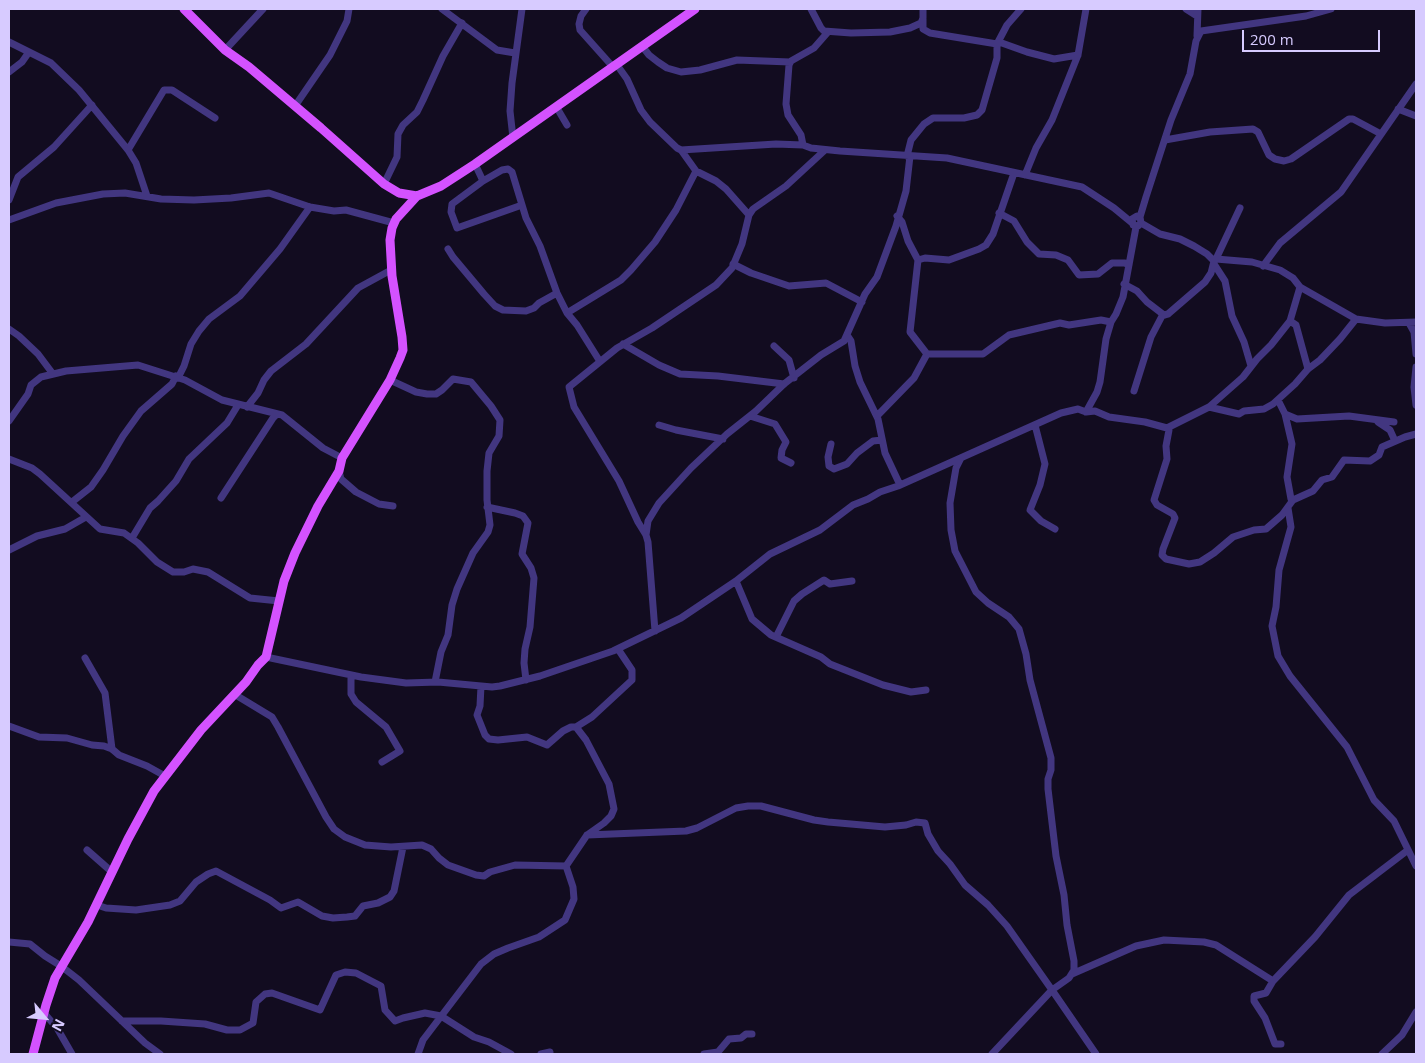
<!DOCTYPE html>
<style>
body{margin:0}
#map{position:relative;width:1425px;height:1063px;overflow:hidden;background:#120c20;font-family:"Open Sans",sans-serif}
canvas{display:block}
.frame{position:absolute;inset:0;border:10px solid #d7cbff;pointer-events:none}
.north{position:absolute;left:20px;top:993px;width:50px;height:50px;-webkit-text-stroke:4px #120c20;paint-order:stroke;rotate:118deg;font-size:14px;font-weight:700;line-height:20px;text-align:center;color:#d7cbff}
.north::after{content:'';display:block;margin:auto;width:18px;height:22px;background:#d7cbff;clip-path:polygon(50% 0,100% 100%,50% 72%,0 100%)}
.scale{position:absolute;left:1242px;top:30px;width:138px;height:22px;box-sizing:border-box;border:2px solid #d7cbff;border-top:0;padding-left:6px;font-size:15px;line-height:18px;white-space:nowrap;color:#d7cbff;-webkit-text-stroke:4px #120c20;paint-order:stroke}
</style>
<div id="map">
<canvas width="1425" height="1063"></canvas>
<div class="frame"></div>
<div class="north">N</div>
<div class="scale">200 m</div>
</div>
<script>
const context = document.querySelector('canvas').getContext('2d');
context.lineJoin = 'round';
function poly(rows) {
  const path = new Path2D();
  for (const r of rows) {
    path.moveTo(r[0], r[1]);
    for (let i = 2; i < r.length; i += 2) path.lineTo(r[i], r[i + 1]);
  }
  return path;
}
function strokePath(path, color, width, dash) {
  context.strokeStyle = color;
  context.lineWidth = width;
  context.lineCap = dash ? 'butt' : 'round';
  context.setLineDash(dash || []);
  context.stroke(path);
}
const minor = poly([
 [442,9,497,50,515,53],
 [586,9,581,16,579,24,580,30,613,67],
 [811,9,821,28,824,31,851,33,890,32,910,28,921,23,923,18,923,9],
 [1186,9,1197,16],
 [923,19,923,29,930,33,997,44],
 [1197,36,1198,9],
 [9,42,51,63,79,90,128,150,136,163,147,196],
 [999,42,1027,52,1054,59,1078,55],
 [642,46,649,55,658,62,667,68,681,72,700,70,737,60,790,62],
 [225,50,263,9],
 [617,65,627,79,641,110,650,122,677,148,681,150,776,144,803,145,811,148,840,151,947,158,1082,187,1114,208,1131,222],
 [9,72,22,62,29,52],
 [295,106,330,55,347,21,349,9],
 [557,108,567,125],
 [1398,109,1416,116],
 [513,138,510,111,512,83,522,9],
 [1165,140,1210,132,1253,129,1258,132,1269,155,1275,159,1284,161,1291,159,1349,119,1353,119,1381,134],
 [803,145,801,135,788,115,786,104,789,65,791,61,814,48,828,32],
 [128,150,164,90,172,90,215,118],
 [681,150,696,171,716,181,726,189,749,215],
 [907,156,911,140,924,124,933,118,964,118,977,115,982,110,997,58,997,44,1007,25,1021,9],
 [475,164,483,181,502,170,508,169,512,172,526,218,540,246,557,293,567,313],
 [1025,175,1036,148,1052,120,1078,55,1086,9],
 [483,181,452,204,451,212,457,228,522,205],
 [384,184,397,157,398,134,403,125,417,112,423,100,443,56,462,23],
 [9,200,18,177,54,147,92,105],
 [999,213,1014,221,1027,242,1039,254,1056,255,1068,260,1079,275,1098,274,1112,263,1125,263,1129,265],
 [897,216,902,222,908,241,918,260,925,258,949,260,979,249,986,245,993,234,1014,173],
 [1140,217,1137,216,1132,219,1133,225,1138,226,1141,223,1140,217,1146,197,1171,120,1190,74,1196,41,1201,31,1306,16,1331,9],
 [9,220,56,203,103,194,125,193,161,199,194,200,231,198,269,193,310,207,334,211,346,210,394,223],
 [1141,223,1160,234,1180,239,1194,246,1207,254,1214,261,1216,259,1252,262,1280,270,1293,278,1300,287,1356,319,1385,323,1416,322],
 [448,249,453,257,484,294,495,306,503,310,526,311,534,308,539,303,557,293],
 [1216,259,1240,208],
 [918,260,910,332,927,354,983,354,1009,335,1060,323,1069,325,1101,320,1111,322],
 [733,264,751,273,789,286,826,283,862,302],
 [1214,264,1225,281,1232,316,1244,342,1251,366],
 [1263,266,1280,243,1341,192,1416,84],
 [1124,284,1137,291,1147,302,1164,315,1168,314,1205,282,1211,273,1214,261],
 [1290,321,1296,325,1308,369],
 [1409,323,1414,332,1416,354],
 [9,329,19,336,38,354,53,374],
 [847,335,851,341,855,366,860,382,878,419,885,453,900,485],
 [623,344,659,365,680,374,718,376,784,384],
 [774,346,789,360,794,378],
 [599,360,577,325,567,313,621,280,631,270,655,242,676,210,696,171],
 [1416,367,1414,387,1416,405],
 [178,378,184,366,191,344,199,331,209,319,240,296,280,249,310,207],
 [390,380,416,392,427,394,436,394,442,390,453,379,471,382,491,406,500,420,499,436,489,453,487,471,487,500,490,525,488,532,473,553,457,589,452,605,448,635,441,652,435,682],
 [1134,391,1151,337,1162,316,1168,314],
 [1278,400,1285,414,1297,419,1349,416,1394,422],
 [247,407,258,393,264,380,271,371,306,344,358,288,391,270],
 [1209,407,1239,414,1244,411,1264,409,1273,404,1295,384,1308,369,1320,360,1340,339,1356,319],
 [1086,412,1095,411,1109,417,1145,422,1167,428,1209,407,1243,377,1257,359,1271,345,1290,321,1300,287],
 [1285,414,1292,444,1287,477,1291,499,1293,500,1313,491,1322,480,1332,477,1344,460,1370,461,1379,455,1382,447,1405,437,1416,434],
 [750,416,775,424,786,442,782,450,781,458,791,463],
 [877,416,914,378,927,354],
 [9,421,28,394,31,385,41,377,66,371,138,365,185,380,222,400,282,415,323,448,342,458],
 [1378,422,1390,430,1395,441],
 [659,425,676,430,723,439],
 [1035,425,1045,464,1040,485,1030,510,1041,521,1055,529],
 [1167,428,1169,430,1166,446,1167,459,1154,500,1157,505,1173,514,1175,518,1163,549,1162,555,1166,559,1189,564,1200,562,1214,553,1233,537,1254,530,1266,529,1282,515,1293,500],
 [831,444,828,457,829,466,834,469,847,464,857,453,873,441,882,440],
 [961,458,956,468,950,503,951,530,955,551,976,592,988,603,1009,617,1019,629,1026,654,1030,680,1051,758,1051,770,1048,779,1048,789,1056,856,1064,895,1067,925,1074,961,1074,970,1069,978,1052,990,1096,1054],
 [9,459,32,468,40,474,100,529,124,533,138,543,157,562,173,572,184,572,193,569,208,572,250,598,279,601],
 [339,471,341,479,356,492,379,504,393,506],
 [221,498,273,418,276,415],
 [72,502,91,487,103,470,123,436,141,411,172,384,176,376],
 [487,507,515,513,523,516,528,523,522,554,531,568,534,578,530,627,525,649,524,663,526,680],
 [1288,508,1291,527,1279,570,1276,607,1272,626,1278,656,1290,676,1347,747,1374,800,1394,821,1416,866],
 [646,535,648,521,659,503,691,468,727,434,756,411,784,384,821,355,844,341,865,294,877,277,896,226,906,191,910,156],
 [132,538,150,508,158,501,176,481,189,459,227,423,238,405],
 [9,550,37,536,65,529,86,517],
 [736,581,752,619,771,635,821,657,830,664,883,685,911,692,926,690],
 [655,631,648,542,646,535,638,522,619,481,574,407,569,387,617,348,652,328,716,285,732,268,742,244,749,215,753,209,786,186,825,150],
 [776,637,794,601,802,594,824,580,830,584,852,581],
 [266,657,361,677,406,683,438,682,492,687,500,686,540,676,613,651,681,618,736,581,770,554,820,530,853,505,868,499,880,492,898,486,1061,413,1078,409,1086,412,1097,392,1100,382,1106,339,1111,322,1116,314,1123,297,1136,227],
 [85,658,105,693,112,749],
 [351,675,351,694,356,702,386,727,400,751,382,762],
 [481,686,480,706,477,715,485,735,489,739,498,740,527,737,547,745,563,731,571,727,576,727,592,717,632,680,632,670,618,649],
 [234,694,272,717,278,727,326,817,334,829,345,837,365,845,391,847,422,845,431,849,439,858,448,865,476,875,484,876,490,872,515,865,566,866],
 [9,726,39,737,67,738,92,745,104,746,112,749,119,755,147,766,165,776],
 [587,835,686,831,697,828,736,808,748,806,761,806,814,820,828,822,885,827,906,825,916,822,925,823,928,834,938,851,950,864,965,885,988,905,1007,926,1052,990,992,1054],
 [87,850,112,872],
 [566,866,587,835,604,823,611,816,614,809,609,784,586,740,576,727],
 [97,905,106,908,136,910,170,905,180,901,196,882,208,874,216,871,270,900,281,908,298,902,322,916,333,918,347,917,355,916,363,906,378,903,390,897,394,891,403,847],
 [9,942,30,944,45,956,61,966,79,980,145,1043,160,1054],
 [1072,974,1136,946,1164,940,1204,942,1216,945,1273,981],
 [44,1013,57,1028,72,1054],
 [122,1021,161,1021,205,1024,227,1030,240,1030,253,1023,256,1002,265,994,272,993,320,1010,336,975,345,972,356,973,381,986,385,1010,395,1021,403,1018,425,1013,441,1016,474,1037,489,1042,511,1054],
 [1281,1044,1275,1044,1265,1018,1254,1001,1254,996,1266,993,1273,981,1315,937,1349,895,1408,850],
 [418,1054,423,1040,481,964,494,954,508,948,539,937,565,920,574,899,573,887,566,866],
 [541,1054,550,1052],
 [704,1054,718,1052,729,1039,741,1038,746,1034,752,1034],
 [1382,1054,1402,1035,1416,1012]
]);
const major = poly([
 [184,9,225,50,249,67,321,128,384,184,399,193,417,196,441,186,475,164,695,9],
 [33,1054,46,1005,55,978,88,922,128,839,154,791,201,730,246,682,258,665,266,657,284,581,295,553,318,506,339,471,342,458,390,380,400,358,403,350,402,337,392,276,390,240,392,228,396,219,417,196]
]);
strokePath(minor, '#423680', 7);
strokePath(major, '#d452ff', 9);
</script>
